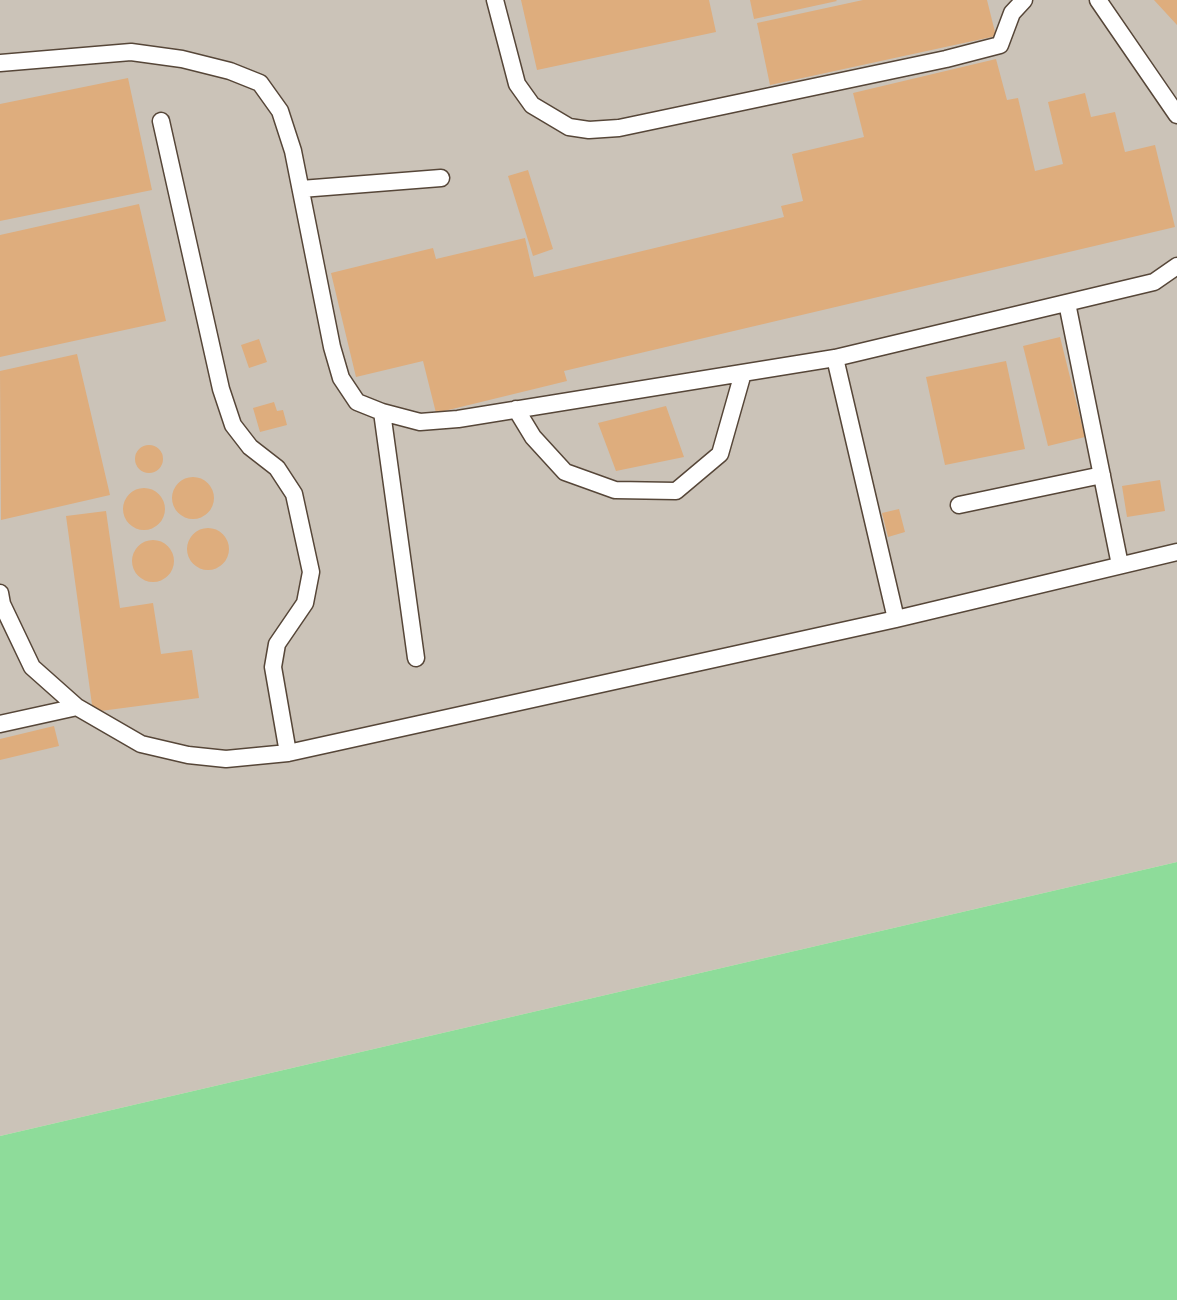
<!DOCTYPE html>
<style>
body{margin:0}
canvas{display:block;background:#eee8cc}
</style>
<canvas width="1177" height="1300"></canvas>
<script>
const context = document.querySelector('canvas').getContext('2d');
context.lineJoin = 'round';
function fillPath(path, color) {
  context.fillStyle = color;
  context.fill(path, 'evenodd');
}
function poly(rows) {
  const path = new Path2D();
  for (const r of rows) {
    if (r.length === 3) {
      path.moveTo(r[0] + r[2], r[1]);
      path.arc(r[0], r[1], r[2], 0, 2 * Math.PI);
      continue;
    }
    path.moveTo(r[0], r[1]);
    for (let i = 2; i < r.length; i += 2) path.lineTo(r[i], r[i + 1]);
  }
  return path;
}
function strokePath(path, color, width, dash) {
  context.strokeStyle = color;
  context.lineWidth = width;
  context.lineCap = dash ? 'butt' : 'round';
  context.setLineDash(dash || []);
  context.stroke(path);
}
const industrial = poly([
 [0,0,1177,0,1177,862,0,1136]
]);
const green = poly([
 [1177,862,1177,1300,0,1300,0,1136]
]);
const building = poly([
 [521,0,709,0,716,32,537,70],
 [750,0,836,0,837,1,754,19],
 [863,0,987,0,996,36,770,85,757,23],
 [1154,0,1177,0,1177,25],
 [996,59,1007,100,1018,98,1035,171,1063,164,1048,102,1085,93,1091,117,1115,112,1125,152,1155,145,1175,227,564,371,567,381,436,413,423,361,356,377,331,273,433,248,436,259,525,238,534,277,784,217,781,206,803,201,792,154,864,137,853,93],
 [128,78,152,190,0,221,0,104],
 [528,170,553,249,533,256,508,176],
 [139,204,166,321,0,357,0,235],
 [1060,337,1085,437,1048,446,1023,346],
 [259,339,267,362,249,368,241,345],
 [77,354,110,495,1,520,0,371],
 [1006,361,1025,449,945,465,926,377],
 [274,402,277,411,283,410,287,425,260,432,253,408],
 [666,406,684,457,616,471,598,423],
 [149,459,14],
 [193,498,21],
 [1160,480,1165,511,1127,517,1122,486],
 [144,509,21],
 [899,509,905,532,888,537,882,513],
 [106,511,120,608,153,603,161,654,192,650,199,698,93,712,66,516],
 [208,549,21],
 [153,561,21],
 [54,726,59,746,0,760,0,739]
]);
const lane = poly([
 [495,0,517,84,532,105,569,127,589,130,619,128,946,59,1000,45,1012,13,1024,0],
 [1098,0,1177,115],
 [0,63,131,52,182,59,230,71,260,83,280,111,293,151,332,347,341,378,357,402,382,412,420,422,458,419,835,358,1154,282,1177,266],
 [161,121,221,389,233,425,250,447,277,468,294,494,311,572,305,603,277,644,273,667,288,753],
 [301,189,441,178],
 [1067,303,1120,565],
 [835,358,896,619],
 [516,409,533,437,565,472,615,490,676,491,720,454,743,373],
 [382,412,416,658],
 [959,505,1102,475],
 [0,593,2,604,32,667,77,707,141,744,188,755,226,759,288,753,896,619,1177,552],
 [0,724,77,707]
]);
fillPath(industrial, '#cbc3b8');
fillPath(green, '#8edc9a');
fillPath(building, '#dead7d');
strokePath(lane, '#564638', 19);
strokePath(lane, '#fff', 16);
</script>
